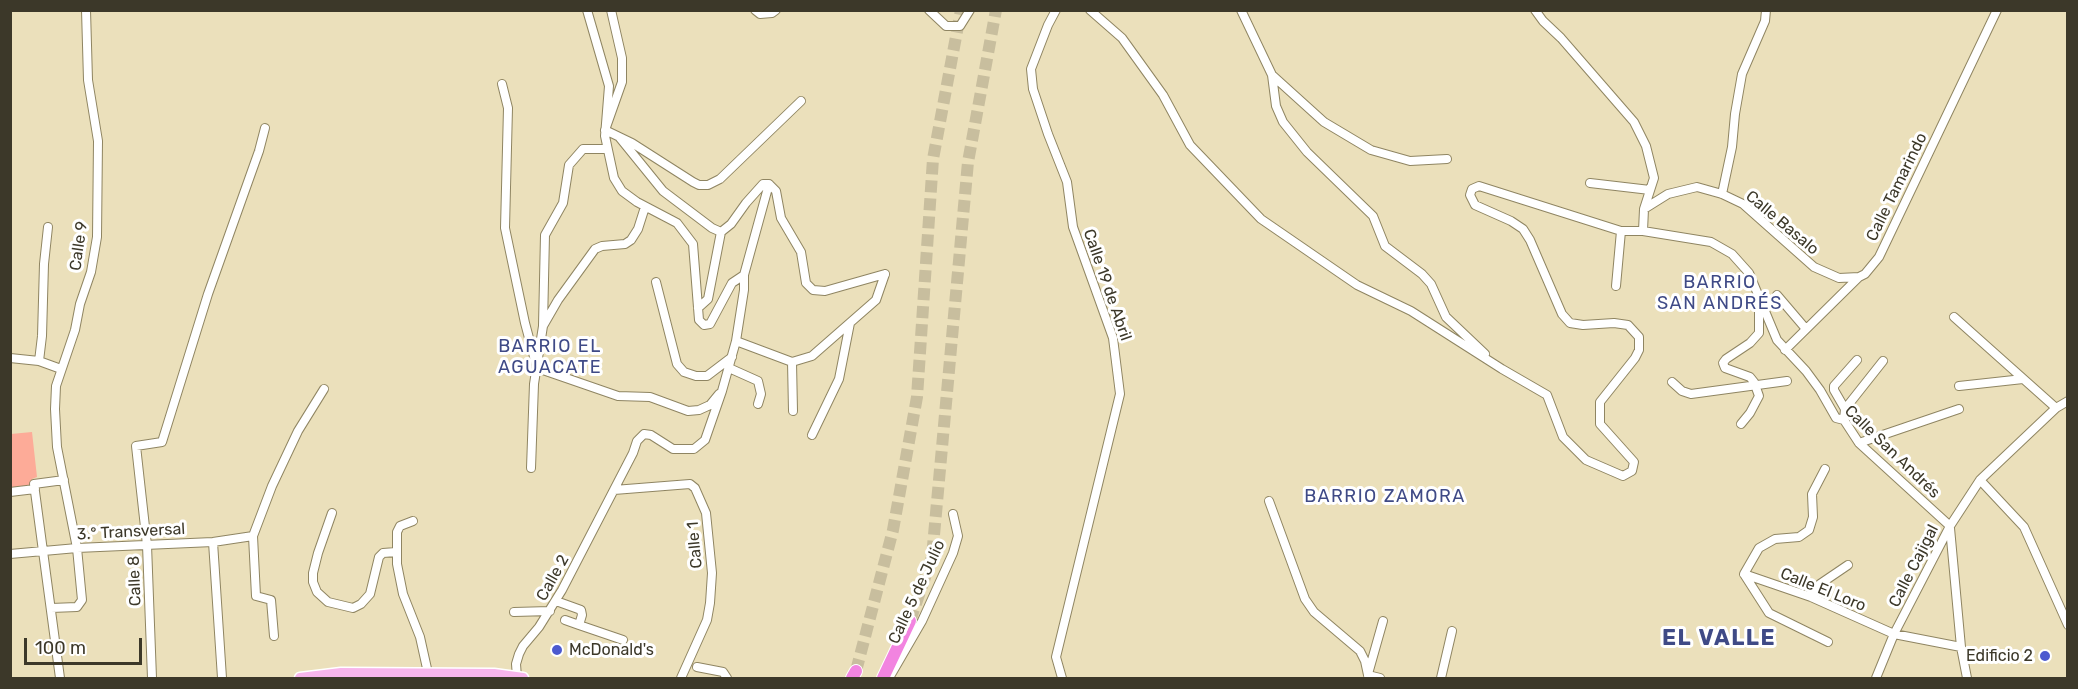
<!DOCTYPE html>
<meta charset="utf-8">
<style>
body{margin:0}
#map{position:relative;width:2078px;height:689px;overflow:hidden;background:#ebe0bb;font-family:Rubik,sans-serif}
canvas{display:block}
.frame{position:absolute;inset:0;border:12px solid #3c3829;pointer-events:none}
.scale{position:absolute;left:24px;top:638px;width:118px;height:27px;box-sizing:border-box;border:3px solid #3c3829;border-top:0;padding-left:8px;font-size:18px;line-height:21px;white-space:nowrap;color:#3c3829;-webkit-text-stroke:4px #fff;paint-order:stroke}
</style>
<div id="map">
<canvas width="2078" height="689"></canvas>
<div class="frame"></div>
<div class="scale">100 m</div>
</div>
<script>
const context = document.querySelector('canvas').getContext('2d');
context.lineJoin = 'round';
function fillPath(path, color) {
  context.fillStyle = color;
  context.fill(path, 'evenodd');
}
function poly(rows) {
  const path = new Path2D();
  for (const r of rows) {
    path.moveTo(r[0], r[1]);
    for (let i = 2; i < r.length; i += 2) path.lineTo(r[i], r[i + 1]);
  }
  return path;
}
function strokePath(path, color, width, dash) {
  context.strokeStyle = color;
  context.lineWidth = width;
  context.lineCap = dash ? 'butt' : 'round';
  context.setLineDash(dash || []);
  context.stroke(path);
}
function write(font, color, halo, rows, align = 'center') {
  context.font = font + ' Rubik,sans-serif';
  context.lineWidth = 6;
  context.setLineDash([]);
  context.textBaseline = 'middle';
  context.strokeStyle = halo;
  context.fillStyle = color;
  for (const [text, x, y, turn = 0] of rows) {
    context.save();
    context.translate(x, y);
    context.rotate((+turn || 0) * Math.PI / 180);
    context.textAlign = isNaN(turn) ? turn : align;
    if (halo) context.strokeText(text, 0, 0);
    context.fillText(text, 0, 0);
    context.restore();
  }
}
const green = poly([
 [32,432,37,477,32,479,30,487,11,490,11,434]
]);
const highwayTunnel = poly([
 [910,621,932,557,968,162,996,10],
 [856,671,893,530,917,397,933,159,961,10]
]);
const minor = poly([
 [611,10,622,58,622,82,605,130,632,143,693,182,699,185,708,185,720,179,801,101],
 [755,10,760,14,772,13,776,10],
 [929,10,946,26,960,26,970,10],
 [1056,10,1048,25,1031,69,1033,89,1048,134,1067,182,1073,227,1113,338,1120,394,1056,657,1062,678],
 [1090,10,1122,38,1163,95,1190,145,1261,219,1357,285,1411,311,1502,369,1547,395,1563,437,1586,460,1623,476,1632,471,1634,462,1600,424,1600,402,1635,358,1639,350,1639,337,1628,325,1614,323,1583,325,1570,323,1562,314,1530,240,1523,229,1511,221,1475,205,1470,195,1472,189,1479,186,1621,231,1643,231,1711,242,1732,254,1749,273,1777,340,1806,371,1820,390,1836,418,1844,420,1859,443,1950,526],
 [1241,10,1272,75,1276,106,1283,122,1307,152,1373,216,1385,246,1422,274,1431,284,1446,317,1485,354],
 [1535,10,1543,21,1561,38,1634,122,1646,146,1654,178,1644,209],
 [1272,75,1324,122,1371,150,1410,161,1447,159],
 [502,84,508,108,505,228,525,323,537,368,618,396,650,397,688,411,699,410,710,405,719,394],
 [620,138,663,191,712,228,721,232,731,224,746,203,763,184,769,184,776,191,781,218,801,252,806,283,813,290,825,291,885,274],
 [1590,183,1650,190],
 [1722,194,1732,147,1735,114,1742,74,1765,21,1766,10],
 [1643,231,1644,209,1668,194,1697,187,1722,194,1743,204,1814,267,1839,278,1859,277],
 [744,275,769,184],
 [656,282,677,364,684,372,696,376,707,376,732,357],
 [1616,286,1621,231],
 [1777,295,1806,329],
 [698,308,708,299,721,232],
 [1954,317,2056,408],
 [543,325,545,235,563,203,569,165,583,149,607,149],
 [736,341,792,362,812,356,876,300,885,274],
 [1785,350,1859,277,1865,274,1879,257,1997,10],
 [10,358,39,361,61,369],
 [39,361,42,336,44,264,48,227],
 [792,362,793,411],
 [729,368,758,381,761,394,758,404],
 [1672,382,1682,391,1691,394,1787,381],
 [1959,386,2023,379],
 [1845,409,1883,361],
 [1844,420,1845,409,1834,390,1834,386,1857,360],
 [1741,424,1750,413,1759,396,1754,382,1750,377,1725,368,1723,363,1726,359,1750,343,1759,333,1759,303],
 [812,435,839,379,850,323],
 [1859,443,1959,409],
 [531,468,534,384,543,326,558,300,595,249,602,246,625,244,631,240,638,229,645,207],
 [1825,469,1812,494,1813,517,1809,530,1799,537,1775,539,1759,548,1744,574,1769,613,1828,642],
 [1980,480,2024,527,2068,625],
 [614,490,690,484,695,488,706,513,712,573,710,603,707,620,681,678],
 [10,492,35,489],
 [1269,501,1305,599,1314,612,1360,651,1365,661,1368,675],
 [332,513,318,553,313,573,313,582,317,592,328,602,353,608,361,604,370,594,379,557,383,553,396,552],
 [413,521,400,526,397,532,397,564,403,594,420,637,428,673],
 [1950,528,1961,647,1967,678],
 [213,542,222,678],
 [10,554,77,548,213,542,253,536],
 [1744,574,1811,597,1894,634,1961,647],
 [1811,597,1820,584,1848,565],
 [556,601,581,610,582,615,579,625,623,640],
 [51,608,77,607,82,600,77,548,57,447,55,409,56,386,75,330,80,304,91,272,97,237,98,141,88,80,86,10],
 [514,612,550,611],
 [565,620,579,625],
 [274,636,271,600,256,596,253,536,272,486,298,431,324,389],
 [697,667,723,672,727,678],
 [1368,674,1383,621],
 [1368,675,1380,678],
 [517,677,516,664,519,654,523,646,539,627,562,590,633,453,637,441,644,434,651,435,673,449,694,449,705,440,722,391,736,341,744,290,744,275,732,283,710,324,704,325,699,320,693,244,677,223,637,202,622,191,614,178,605,136,609,86,587,10],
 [60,678,34,484,64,480],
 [152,678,147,545,136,446,162,442,208,294,259,151,265,128],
 [889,678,922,621,953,553,958,536,953,514],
 [1441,678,1452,631],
 [1876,678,1894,634,1950,526,1980,480,2056,408,2068,401]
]);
const major = poly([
 [300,678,341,673,494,674,523,678]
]);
const highway = poly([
 [852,678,856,671],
 [883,678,910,621]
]);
const markers = [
 [557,650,6,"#4c5acf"],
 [2045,656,6,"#4c5acf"]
];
const streetNames = [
 ["Calle Tamarindo",1897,187,-64],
 ["Calle Basalo",1782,223,40],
 ["Calle 9",79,246,-82],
 ["Calle 19 de Abril",1107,285,71],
 ["Calle San Andrés",1892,452,44],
 ["3.° Transversal",131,532,-3],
 ["Calle 1",695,545,-95],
 ["Calle Cajigal",1914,566,-63],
 ["Calle 2",553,578,-61],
 ["Calle 8",135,581,-92],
 ["Calle El Loro",1823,590,22],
 ["Calle 5 de Julio",917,592,-65]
];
const poiNames = [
 ["McDonald's",569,650],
 ["Edificio 2",2033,656,"right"]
];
const neighbourhoodNames = [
 ["BARRIO",1720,283],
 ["SAN ANDRÉS",1720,304],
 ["BARRIO EL",550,347],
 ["AGUACATE",550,368],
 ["BARRIO ZAMORA",1385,497]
];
const districtNames = [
 ["EL VALLE",1719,639]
];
fillPath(green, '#fdab98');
strokePath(highwayTunnel, '#c8be9e', 12, [12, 6]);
strokePath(minor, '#8f8562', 10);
strokePath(major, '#fff', 13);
strokePath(highway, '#fff', 14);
strokePath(minor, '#fff', 8);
strokePath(major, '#f7b5ec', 10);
strokePath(highway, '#f284e0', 12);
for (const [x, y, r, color] of markers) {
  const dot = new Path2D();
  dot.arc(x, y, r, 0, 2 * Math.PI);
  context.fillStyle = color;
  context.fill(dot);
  strokePath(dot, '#fff', 2);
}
write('16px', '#3c3829', '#fff', streetNames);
write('16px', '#3c3829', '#fff', poiNames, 'left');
context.letterSpacing = '1.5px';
write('18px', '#3f4a86', '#fff', neighbourhoodNames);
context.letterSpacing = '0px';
context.letterSpacing = '1.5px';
write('bold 22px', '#3f4a86', '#fff', districtNames);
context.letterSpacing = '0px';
</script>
